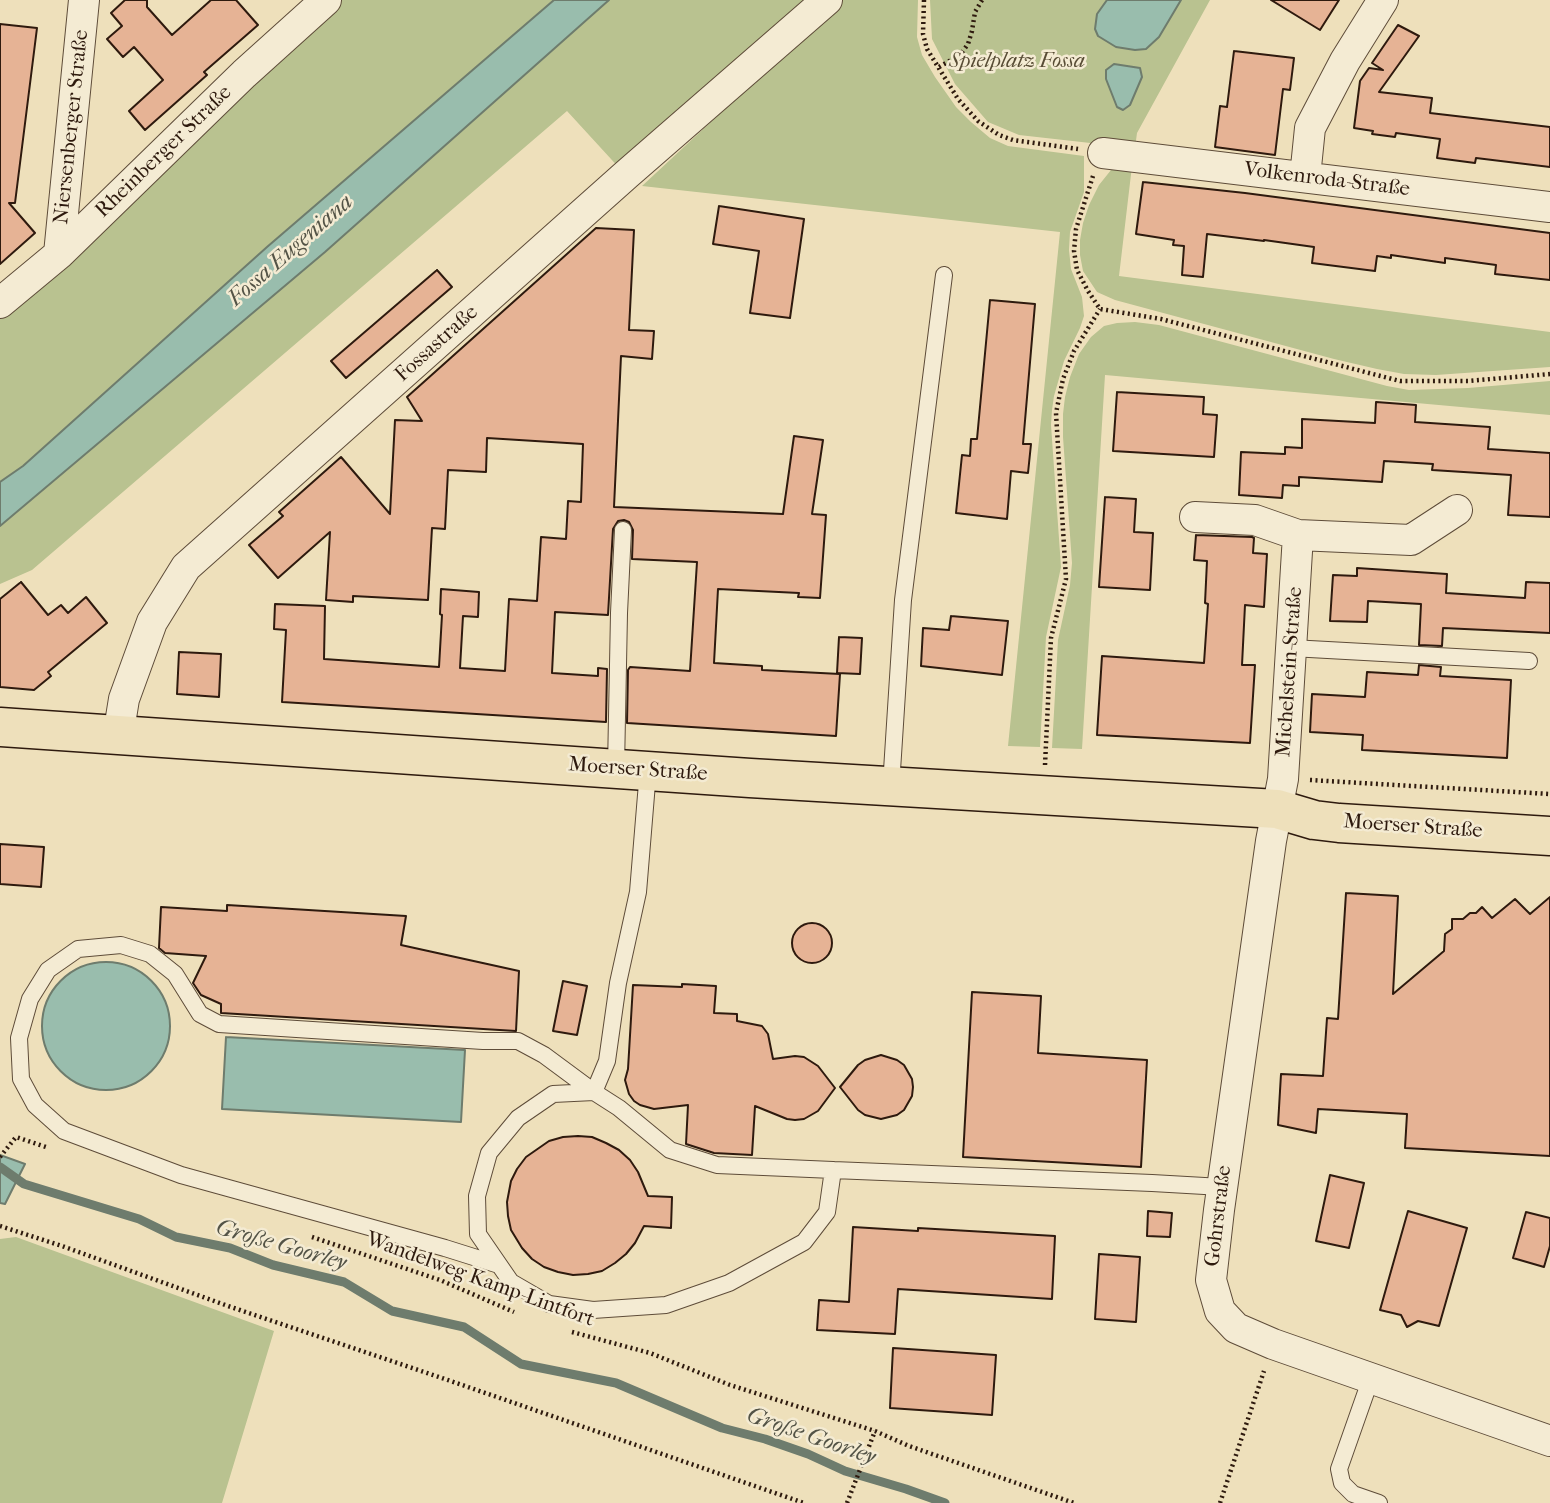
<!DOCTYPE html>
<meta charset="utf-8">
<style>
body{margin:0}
canvas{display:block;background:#eee0bb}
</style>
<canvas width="1550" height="1503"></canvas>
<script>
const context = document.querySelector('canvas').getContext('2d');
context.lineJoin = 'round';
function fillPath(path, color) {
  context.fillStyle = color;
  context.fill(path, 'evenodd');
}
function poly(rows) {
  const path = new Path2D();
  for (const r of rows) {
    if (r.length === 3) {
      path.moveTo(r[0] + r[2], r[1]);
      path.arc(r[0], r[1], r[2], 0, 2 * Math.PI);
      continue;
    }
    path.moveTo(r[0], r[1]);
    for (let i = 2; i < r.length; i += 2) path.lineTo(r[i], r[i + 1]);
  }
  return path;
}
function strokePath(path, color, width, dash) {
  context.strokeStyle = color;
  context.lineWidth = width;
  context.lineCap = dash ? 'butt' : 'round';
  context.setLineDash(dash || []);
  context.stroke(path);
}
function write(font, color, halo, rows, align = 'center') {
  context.font = font + ' "IM FELL French Canon",serif';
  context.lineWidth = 5;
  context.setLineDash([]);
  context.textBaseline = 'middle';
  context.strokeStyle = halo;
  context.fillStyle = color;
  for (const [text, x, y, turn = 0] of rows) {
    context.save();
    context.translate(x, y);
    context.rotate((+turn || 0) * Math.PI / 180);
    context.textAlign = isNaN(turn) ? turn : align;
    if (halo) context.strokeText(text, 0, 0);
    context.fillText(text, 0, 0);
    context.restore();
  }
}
const green = poly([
 [326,0,813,0,622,171,567,111,32,570,0,584,0,303],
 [842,0,918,0,917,37,922,55,935,77,956,107,971,122,990,138,1008,146,1084,156,1084,192,1070,232,1069,250,1071,269,1082,297,1084,316,1080,328,1064,361,1054,396,1052,410,1051,425,1061,567,1046,637,1040,747,1008,746,1060,232,642,186],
 [930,0,1210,0,1137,133,1135,148,1019,135,988,122,955,84,932,39],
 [1115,165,1132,166,1119,276,1550,332,1550,367,1436,375,1404,374,1377,369,1334,359,1115,300,1097,292,1083,271,1080,255,1080,240,1083,223,1089,205,1099,185],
 [1135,322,1159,325,1387,386,1409,390,1468,388,1550,381,1550,415,1105,375,1082,749,1052,748,1058,640,1070,585,1072,563,1063,437,1063,414,1065,397,1070,377,1079,354,1091,337,1104,326,1117,323],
 [16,1237,274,1331,222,1503,0,1503,0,1239]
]);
const water = poly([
 [554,0,609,0,325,252,0,526,0,482,23,466,267,247,554,0],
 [1107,0,1181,0,1159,37,1146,49,1135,50,1116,47,1098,36,1095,29,1097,14,1107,0],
 [1114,64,1140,68,1142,77,1130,105,1123,110,1117,107,1106,79,1106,70,1114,64],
 [106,1026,64],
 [226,1037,465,1050,461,1122,222,1109,226,1037],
 [0,1155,25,1164,5,1204,0,1203,0,1155]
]);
const stream = poly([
 [0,1167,24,1184,139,1219,176,1237,230,1248,273,1265,344,1282,392,1311,464,1327,521,1364,616,1383,722,1428,765,1439,808,1454,845,1471,906,1489,945,1503]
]);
const building = poly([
 [125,0,147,0,147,7,172,35,211,0,236,0,258,25,204,72,207,75,145,130,129,111,163,80,134,47,123,57,107,39,122,26,111,13,125,0],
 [1271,0,1339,0,1320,30,1271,0],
 [0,24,37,28,15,203,9,203,35,233,0,264,0,24],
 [1398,25,1419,36,1379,92,1432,98,1430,113,1550,127,1550,167,1476,158,1475,163,1437,158,1440,139,1396,133,1395,137,1372,134,1373,131,1354,128,1360,81,1369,68,1383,70,1372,63,1398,25],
 [1234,51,1294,58,1290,90,1283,89,1275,155,1215,147,1220,106,1227,107,1234,51],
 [1143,182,1245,193,1550,233,1550,280,1495,274,1496,265,1445,258,1445,263,1391,255,1391,258,1377,256,1375,271,1312,263,1314,247,1264,240,1264,241,1207,234,1203,277,1182,275,1184,246,1173,245,1174,240,1136,234,1143,182],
 [719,206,804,219,790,318,750,313,759,251,713,244,719,206],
 [596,228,634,230,629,330,654,331,652,359,621,356,614,507,783,514,794,436,823,440,812,514,826,515,820,598,798,597,799,593,718,589,714,663,762,666,762,670,840,674,836,736,627,723,628,670,630,667,690,671,697,562,632,559,633,530,629,522,624,520,618,521,613,529,608,615,555,612,552,673,598,676,598,668,607,669,606,722,282,702,286,630,274,629,275,604,325,606,324,659,439,667,442,615,440,614,441,589,479,592,478,617,463,616,460,668,505,671,509,599,537,601,541,537,566,539,568,501,581,502,583,444,487,438,486,472,448,470,445,529,432,528,428,600,353,596,353,602,326,600,330,532,278,578,249,545,283,516,279,512,341,457,390,514,395,420,422,421,407,397,596,228],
 [437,270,452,287,346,378,331,361,437,270],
 [990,300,1035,304,1023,444,1031,444,1028,473,1011,471,1007,519,956,513,962,455,970,456,971,439,977,439,990,300],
 [1117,392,1204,397,1203,414,1217,415,1214,457,1113,451,1117,392],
 [1376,402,1416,405,1415,422,1490,427,1488,449,1550,453,1550,517,1508,515,1511,475,1432,470,1433,464,1384,461,1382,482,1299,477,1299,486,1283,485,1282,498,1239,495,1241,452,1285,454,1285,447,1302,448,1302,419,1375,423,1376,402],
 [1105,497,1136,499,1134,532,1153,533,1150,590,1099,587,1105,497],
 [1196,535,1252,537,1254,538,1253,553,1267,554,1264,607,1245,605,1242,665,1255,665,1250,743,1097,735,1102,656,1204,663,1208,604,1205,603,1207,561,1194,560,1196,535],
 [1357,568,1447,574,1446,593,1525,598,1526,582,1550,583,1550,633,1443,628,1442,646,1419,645,1421,604,1368,601,1367,622,1330,621,1333,575,1357,576,1357,568],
 [21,582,48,615,61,605,68,613,86,597,107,623,48,672,51,676,34,690,0,687,0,599,21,582],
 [951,616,1008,621,1002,675,921,666,923,628,949,630,951,616],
 [839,637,862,638,860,674,837,673,839,637],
 [179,652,221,654,219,697,177,694,179,652],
 [1419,665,1441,667,1440,676,1511,680,1507,758,1362,750,1363,735,1310,732,1312,694,1365,697,1367,672,1418,675,1419,665],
 [0,844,44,847,41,887,0,884,0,844],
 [1346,893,1398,896,1393,994,1444,951,1445,934,1452,929,1452,919,1463,919,1470,913,1476,913,1482,907,1492,918,1515,899,1530,914,1550,897,1550,1156,1405,1148,1407,1114,1318,1109,1316,1133,1278,1125,1281,1074,1323,1076,1327,1018,1338,1019,1346,893],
 [227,905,406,916,401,945,519,971,516,1031,221,1013,221,1004,201,995,193,983,206,956,165,953,159,948,161,907,227,911,227,905],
 [812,943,20],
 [563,981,587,986,577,1035,553,1031,563,981],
 [682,984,716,986,714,1013,737,1014,737,1021,762,1026,768,1034,773,1059,795,1056,804,1057,818,1066,835,1088,818,1111,804,1119,795,1120,787,1119,755,1106,752,1155,714,1153,686,1144,688,1105,654,1109,640,1105,634,1101,629,1094,625,1080,628,1069,633,985,682,987,682,984],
 [972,992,1041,996,1038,1053,1147,1060,1141,1167,963,1157,972,992],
 [881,1055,897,1060,904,1065,912,1079,913,1087,912,1096,904,1110,897,1115,881,1119,865,1115,858,1110,840,1087,858,1065,865,1060,881,1055],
 [578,1136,592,1137,606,1143,619,1150,630,1160,638,1172,648,1196,672,1197,671,1228,644,1226,635,1243,626,1254,615,1263,602,1271,588,1274,573,1275,558,1272,544,1267,532,1259,522,1248,511,1230,508,1216,507,1202,511,1181,517,1169,526,1157,549,1141,563,1137,578,1136],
 [1330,1175,1364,1183,1349,1248,1316,1241,1330,1175],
 [1148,1211,1172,1213,1170,1237,1147,1236,1148,1211],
 [1408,1211,1467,1228,1439,1326,1418,1321,1407,1327,1401,1315,1380,1310,1408,1211],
 [1526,1212,1550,1218,1550,1246,1544,1267,1513,1258,1526,1212],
 [853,1227,918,1231,918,1228,1055,1236,1052,1299,898,1289,895,1334,817,1330,819,1300,849,1302,853,1227],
 [1099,1254,1140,1257,1136,1322,1095,1319,1099,1254],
 [893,1348,996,1355,992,1415,890,1408,893,1348]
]);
const path = poly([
 [924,0,923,34,927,49,958,99,978,121,999,135,1013,140,1078,149],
 [939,67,960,55,968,44,972,31,975,12,982,0],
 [1093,176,1076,229,1074,251,1077,270,1088,291,1100,309,1161,319,1400,381,1468,381,1550,374],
 [1045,765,1051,638,1066,579,1056,413,1063,379,1074,351,1100,309],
 [1310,780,1550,794],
 [0,1157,16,1137,49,1148],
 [0,1226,62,1246,228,1306,439,1377,804,1503],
 [312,1237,440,1280,514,1312],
 [572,1332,650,1353,730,1385,875,1431,909,1446,1074,1503],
 [847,1503,875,1431],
 [1220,1503,1264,1371]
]);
const service = poly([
 [1291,648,1529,661],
 [616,768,619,613,623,530],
 [891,786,903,600,944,275],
 [833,1170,827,1212,804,1242,729,1283,666,1305,593,1310,549,1304,511,1282,478,1234,477,1196,489,1153,518,1118,553,1094,594,1092,619,1108,670,1150,717,1165,833,1170,1152,1183,1222,1187],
 [499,1265,445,1248,181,1175,64,1131,35,1105,21,1079,19,1038,30,999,48,970,78,949,121,945,150,954,175,974,200,1014,219,1024,483,1041,518,1041,544,1055,594,1092,607,1061,618,983,638,892,648,771],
 [1371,1378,1339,1469,1342,1483,1353,1494,1379,1503]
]);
const minor = poly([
 [1103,153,1550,207],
 [1305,177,1310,128,1345,61,1383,0],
 [59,254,84,0],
 [0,303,59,254,244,74,326,0],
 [1195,517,1255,520,1298,535,1411,540,1457,510],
 [1298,535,1283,779,1271,841,1219,1210,1211,1280,1220,1311,1236,1328,1273,1344,1550,1441],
 [118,736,124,699,152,622,186,567,627,174,827,0]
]);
const primary = poly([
 [0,727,750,778,1277,809,1314,820,1339,823,1550,836]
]);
const parkNames = [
 ["Spielplatz Fossa",1017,62]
];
const streetNames = [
 ["Niersenberger Straße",72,127,-84],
 ["Rheinberger Straße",164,152,-44],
 ["Volkenroda-Straße",1327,180,7],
 ["Fossastraße",437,344,-42],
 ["Michelstein-Straße",1290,672,-86],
 ["Moerser Straße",638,770,4],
 ["Moerser Straße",1413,827,4],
 ["Gohrstraße",1219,1216,-83],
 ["Wandelweg Kamp-Lintfort",480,1280,20]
];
const waterNames = [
 ["Fossa Eugeniana",291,251,-41],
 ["Große Goorley",281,1246,16],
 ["Große Goorley",811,1437,19]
];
fillPath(green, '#b9c290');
fillPath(water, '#99bdad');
strokePath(water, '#6e7c6d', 2);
strokePath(stream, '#6e7c6d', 9);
fillPath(building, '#e6b395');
strokePath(building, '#2e1a0e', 2);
strokePath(service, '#5e4c39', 18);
strokePath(minor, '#5e4c39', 32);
strokePath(primary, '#2e1a0e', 41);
strokePath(path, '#2e1a0e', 4.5, [2, 3.5]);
strokePath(service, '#f4ebd3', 16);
strokePath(minor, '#f4ebd3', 30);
strokePath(primary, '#eee0bb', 38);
write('italic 21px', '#584c35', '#f4ebd3', parkNames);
write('21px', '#2e1a0e', '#f4ebd3', streetNames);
write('italic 23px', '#535346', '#f4ebd3', waterNames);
</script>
